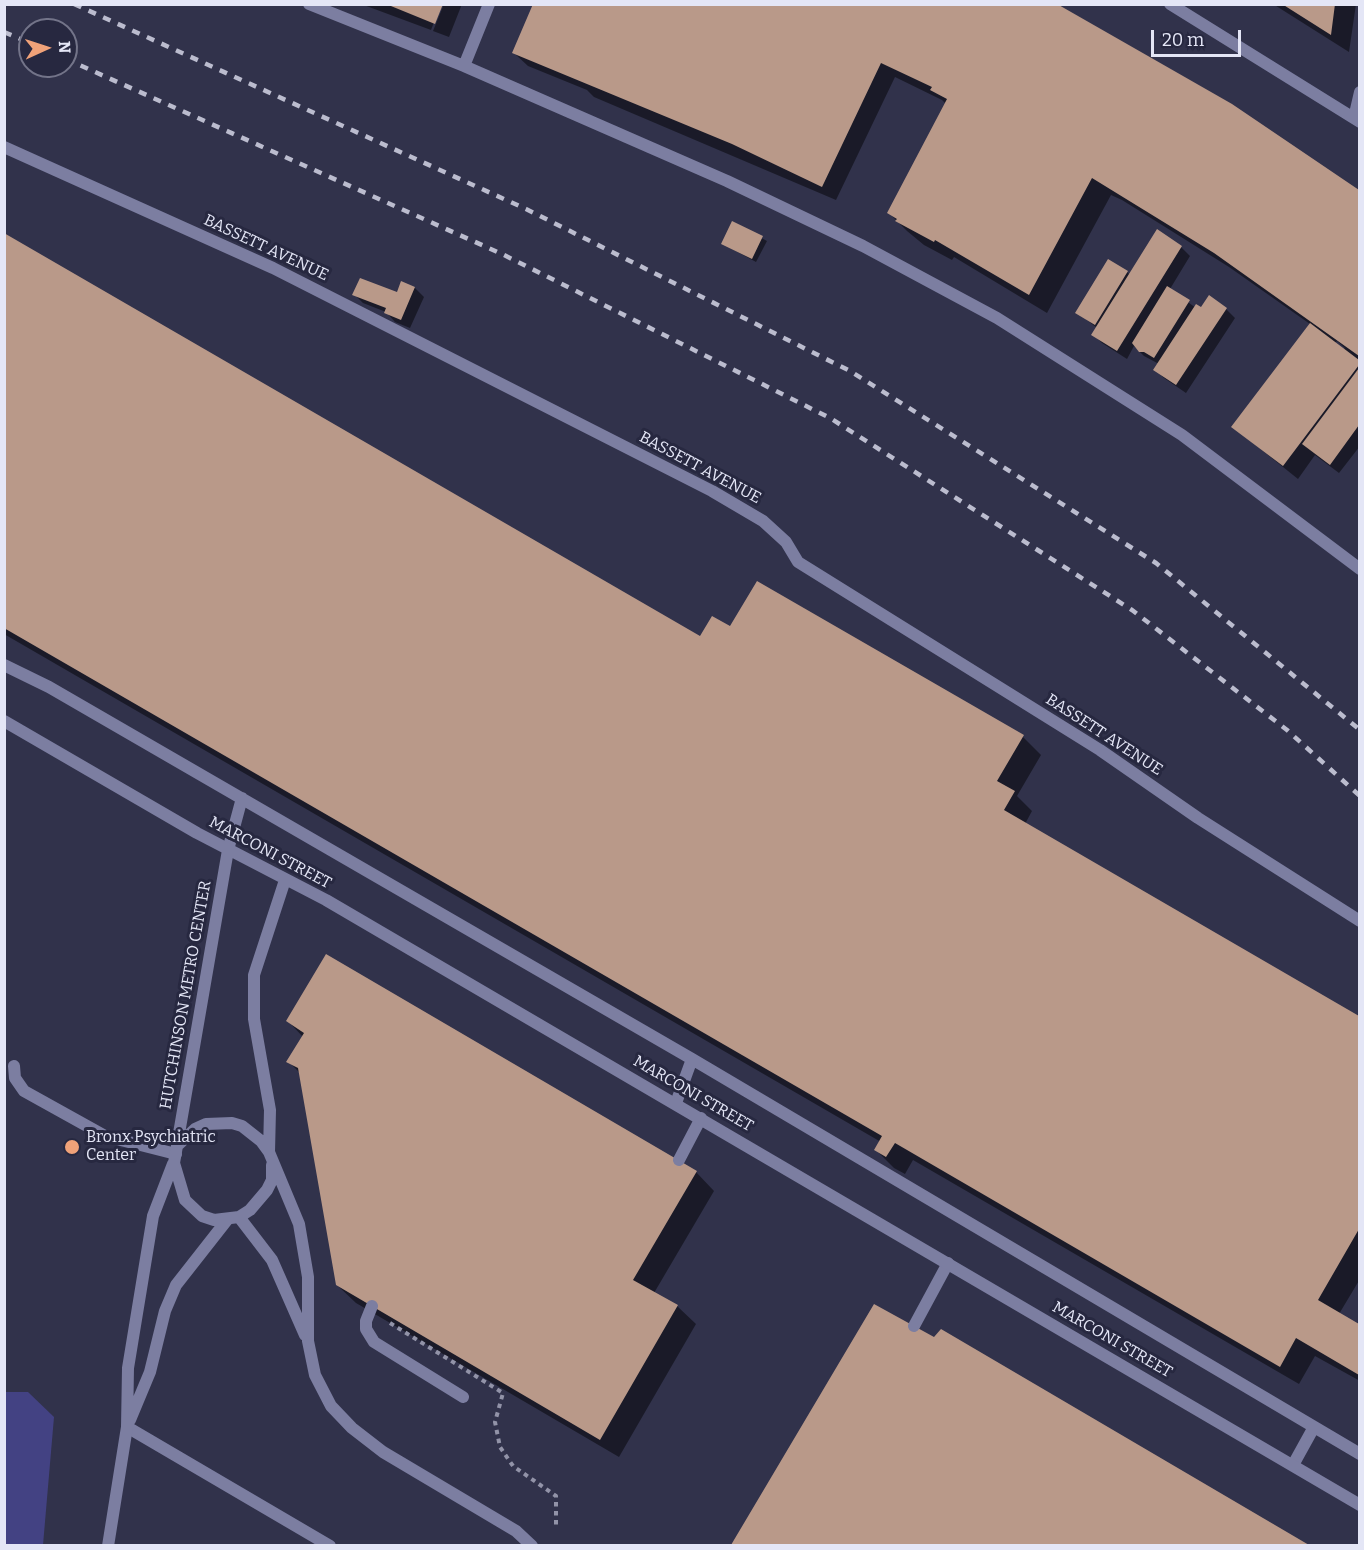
<!DOCTYPE html>
<style>
body{margin:0}
#map{position:relative;width:1364px;height:1550px;overflow:hidden;background:#31324b;font-family:Bitter,serif}
canvas{display:block}
.frame{position:absolute;inset:0;border:6px solid #e4e6f6;pointer-events:none}
.north{position:absolute;left:18px;top:18px;width:60px;height:60px;box-sizing:border-box;background:#272840;border:2px solid #737489;border-radius:50%;rotate:87deg;font-size:16px;font-weight:700;line-height:24px;text-align:center;color:#e4e6f6}
.north::after{content:'';display:block;margin:auto;width:21px;height:27px;background:#f0a279;clip-path:polygon(50% 0,100% 100%,50% 72%,0 100%)}
.scale{position:absolute;left:1151px;top:30px;width:90px;height:27px;box-sizing:border-box;border:3px solid #e4e6f6;border-top:0;padding-left:8px;font-size:18px;line-height:21px;white-space:nowrap;color:#e4e6f6;-webkit-text-stroke:4px #272840;paint-order:stroke}
</style>
<div id="map">
<canvas width="1364" height="1550"></canvas>
<div class="frame"></div>
<div class="north">N</div>
<div class="scale">20 m</div>
</div>
<script>
const context = document.querySelector('canvas').getContext('2d');
context.lineJoin = 'round';
function fillPath(path, color) {
  context.fillStyle = color;
  context.fill(path, 'evenodd');
}
function poly(rows) {
  const path = new Path2D();
  for (const r of rows) {
    path.moveTo(r[0], r[1]);
    for (let i = 2; i < r.length; i += 2) path.lineTo(r[i], r[i + 1]);
  }
  return path;
}
function strokePath(path, color, width, dash) {
  context.strokeStyle = color;
  context.lineWidth = width;
  context.lineCap = dash ? 'butt' : 'round';
  context.setLineDash(dash || []);
  context.stroke(path);
}
function write(font, color, halo, rows, align = 'center') {
  context.font = font + ' Bitter,serif';
  context.lineWidth = 6;
  context.setLineDash([]);
  context.textBaseline = 'middle';
  context.strokeStyle = halo;
  context.fillStyle = color;
  for (const [text, x, y, turn = 0] of rows) {
    context.save();
    context.translate(x, y);
    context.rotate((+turn || 0) * Math.PI / 180);
    context.textAlign = isNaN(turn) ? turn : align;
    if (halo) context.strokeText(text, 0, 0);
    context.fillText(text, 0, 0);
    context.restore();
  }
}
const green = poly([
 [5,1392,28,1392,54,1417,43,1545,5,1545]
]);
const shadow = poly([
 [361,4,441,4,431,30],
 [444,4,462,4,449,37,433,31],
 [1054,4,1360,192,1360,446,1339,473,1315,455,1298,479,1233,427,1310,324,1229,267,1122,200,1111,195,1047,313,954,257,952,260,924,245,907,231,889,213,946,104,942,100,895,77,836,200,594,97,587,90,528,66,514,53],
 [1337,341,1345,348,1343,350,1335,343],
 [1273,4,1356,4,1349,52],
 [733,223,767,241,756,262,723,244],
 [4,235,701,638,731,628,757,583,1023,737,1041,755,1017,796,1032,811,1025,824,1360,1018,1360,1279,1339,1314,1360,1326,1360,1381,1315,1356,1299,1384,913,1160,905,1174,894,1168,876,1150,881,1142,4,634],
 [1181,247,1190,256,1170,289,1196,308,1226,309,1235,318,1186,393,1164,378,1155,369,1159,364,1144,356,1134,346,1127,359,1102,343,1093,334,1097,328,1077,312,1127,272,1130,275],
 [402,283,415,288,424,297,410,328,395,322,386,312,363,303,354,294,398,294],
 [288,1021,696,1172,714,1191,654,1293,677,1306,696,1324,619,1457,356,1303,337,1285,301,1074,288,1061,303,1037],
 [875,1306,934,1339,942,1331,1306,1546,733,1546]
]);
const building = poly([
 [386,4,443,4,435,24],
 [533,4,1057,4,1232,104,1359,190,1359,356,1214,253,1092,178,1029,295,935,240,934,242,895,221,897,219,887,213,947,99,930,90,932,87,881,63,822,187,732,144,512,53],
 [1282,4,1335,4,1331,35],
 [732,221,763,236,752,259,721,244],
 [1157,229,1182,246,1117,351,1091,335],
 [4,233,700,636,712,616,730,626,757,581,1024,735,997,781,1015,791,1004,810,1359,1016,1359,1229,1318,1300,1359,1324,1359,1375,1296,1338,1280,1367,895,1143,886,1157,874,1150,882,1136,4,628],
 [1108,259,1128,271,1095,325,1075,313],
 [360,278,397,292,401,281,415,287,401,320,384,313,386,308,352,295],
 [1167,286,1190,300,1154,358,1144,352,1139,352,1132,343],
 [1209,295,1227,308,1176,385,1153,370,1196,304,1201,307],
 [1310,323,1359,360,1359,365,1283,466,1231,427],
 [1359,368,1359,425,1330,465,1302,444],
 [326,954,697,1171,633,1280,678,1305,600,1440,336,1285,298,1068,286,1062,304,1033,286,1021],
 [874,1304,934,1337,941,1329,1309,1545,731,1545]
]);
const path = poly([
 [390,1323,503,1393,495,1422,500,1447,513,1466,556,1496,556,1527]
]);
const service = poly([
 [4,665,49,687,692,1059,1360,1454],
 [228,850,242,798],
 [14,1066,15,1078,24,1091,105,1136,176,1154],
 [676,1103,692,1059],
 [679,1160,701,1118],
 [372,1306,366,1321,366,1329,374,1342,463,1397],
 [914,1326,948,1263],
 [127,1427,330,1546],
 [1293,1465,1314,1427]
]);
const minor = poly([
 [309,4,464,66,727,181,863,246,997,318,1182,435,1360,569],
 [1170,4,1360,122],
 [464,66,489,4],
 [1354,118,1360,92],
 [4,147,273,268,712,491,763,521,786,542,798,562,1100,750,1198,818,1360,921],
 [4,721,197,833,326,900,1360,1505],
 [177,1145,228,850],
 [269,1152,270,1110,254,1019,254,975,285,880],
 [272,1165,272,1180,267,1190,250,1210,239,1217,214,1220,202,1216,185,1200,174,1163,177,1146,195,1129,206,1124,232,1123,242,1126,261,1141,269,1152,299,1224,308,1277,308,1341,315,1375,331,1406,352,1428,383,1452,516,1531,532,1546],
 [239,1217,272,1260,305,1335],
 [130,1420,150,1372,165,1311,176,1285,227,1220],
 [108,1546,127,1427,128,1368,153,1216,173,1164]
]);
const rail = poly([
 [74,4,526,209,850,371,1156,563,1360,730],
 [4,32,30,43],
 [66,59,502,254,830,418,1132,610,1287,730,1360,796]
]);
const markers = [
 [72,1147,8,"#f0a279"]
];
const streetNames = [
 ["BASSETT AVENUE",266,248,25],
 ["BASSETT AVENUE",700,468,28],
 ["BASSETT AVENUE",1104,735,33],
 ["MARCONI STREET",270,853,28],
 ["HUTCHINSON METRO CENTER",186,995,-80],
 ["MARCONI STREET",693,1094,30],
 ["MARCONI STREET",1112,1340,30]
];
const poiNames = [
 ["Bronx Psychiatric",86,1138],
 ["Center",86,1156]
];
fillPath(green, '#434283');
fillPath(shadow, '#0007');
fillPath(building, '#b99989');
strokePath(path, '#9293a8', 4, [4.5, 4.5]);
strokePath(service, '#7c7ea1', 12);
strokePath(minor, '#7c7ea1', 12);
strokePath(rail, '#bbbcce', 4.5, [8, 8]);
for (const [x, y, r, color] of markers) {
  const dot = new Path2D();
  dot.arc(x, y, r, 0, 2 * Math.PI);
  context.fillStyle = color;
  context.fill(dot);
  strokePath(dot, '#272840', 2);
}
write('16px', '#e4e6f6', '#272840', streetNames);
write('16px', '#e4e6f6', '#272840', poiNames, 'left');
</script>
